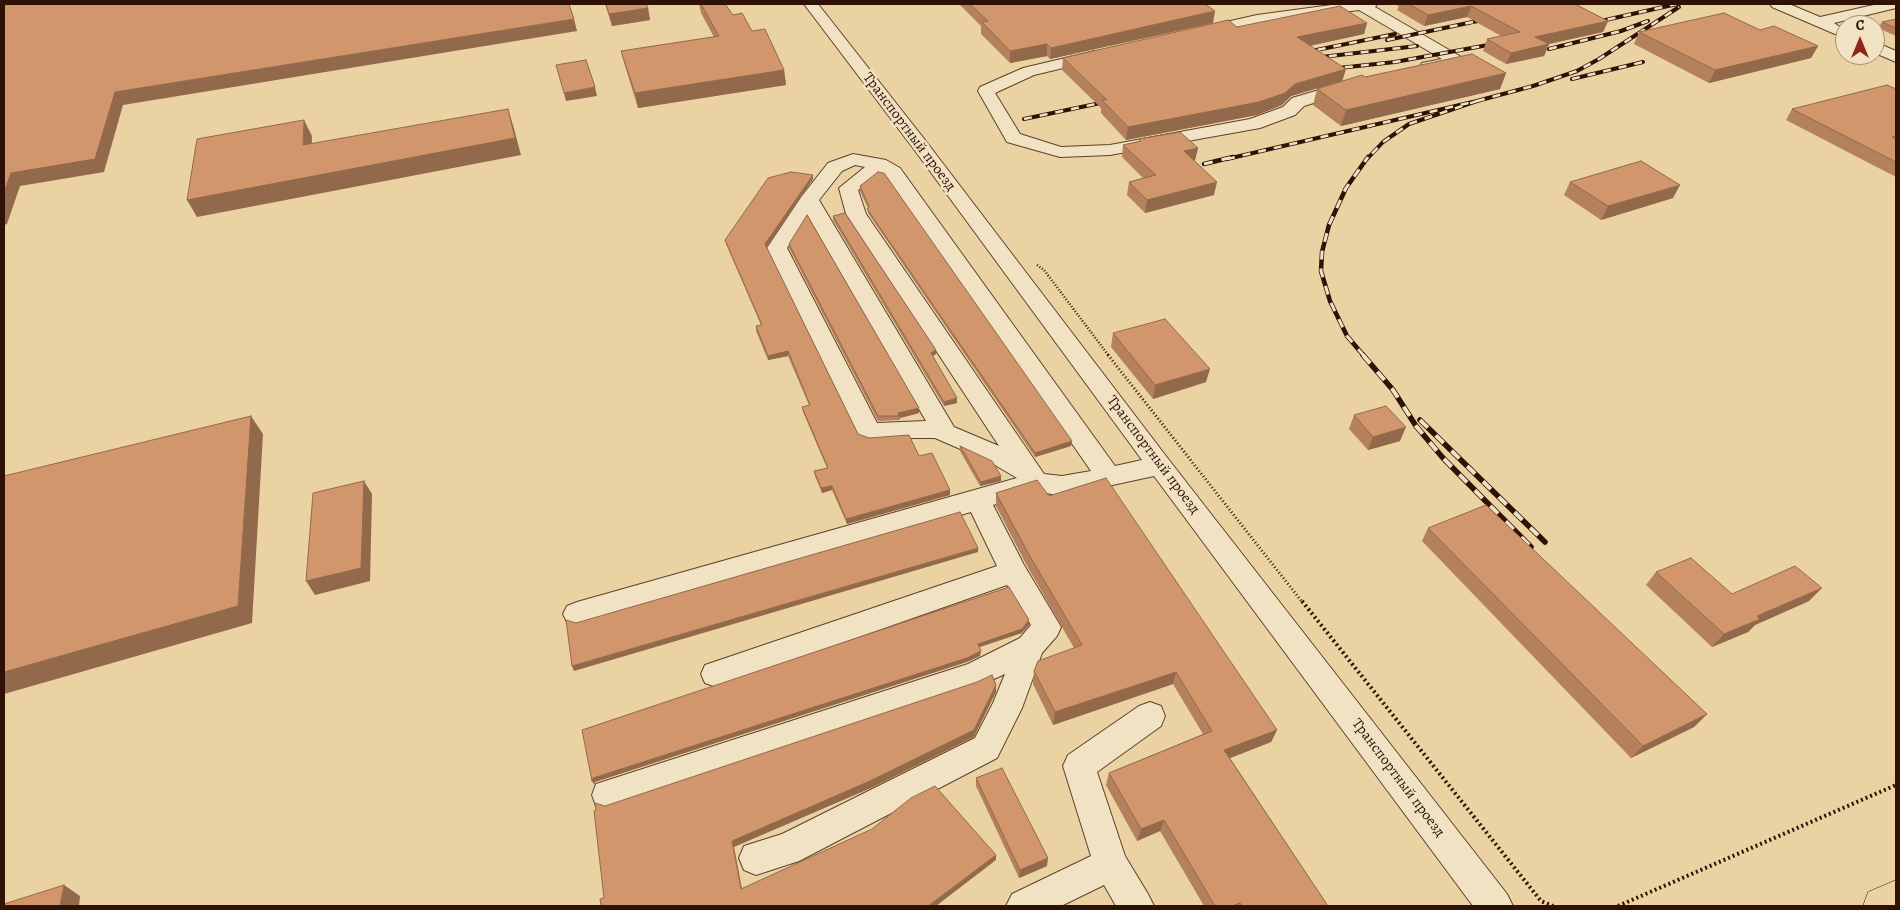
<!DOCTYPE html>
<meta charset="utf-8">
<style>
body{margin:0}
#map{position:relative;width:1900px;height:910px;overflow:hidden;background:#ead2a2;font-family:Alegreya,serif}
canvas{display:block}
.frame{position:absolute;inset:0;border:5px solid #2f1106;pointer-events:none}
.north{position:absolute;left:1835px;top:15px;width:50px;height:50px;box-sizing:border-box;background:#f1e2c3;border:1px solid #a38e77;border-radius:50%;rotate:0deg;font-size:14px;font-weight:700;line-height:20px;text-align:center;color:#2f1106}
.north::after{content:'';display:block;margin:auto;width:18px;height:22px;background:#8f2418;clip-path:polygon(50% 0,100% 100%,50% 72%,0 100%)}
</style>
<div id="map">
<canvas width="1900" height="910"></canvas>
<div class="frame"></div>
<div class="north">С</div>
</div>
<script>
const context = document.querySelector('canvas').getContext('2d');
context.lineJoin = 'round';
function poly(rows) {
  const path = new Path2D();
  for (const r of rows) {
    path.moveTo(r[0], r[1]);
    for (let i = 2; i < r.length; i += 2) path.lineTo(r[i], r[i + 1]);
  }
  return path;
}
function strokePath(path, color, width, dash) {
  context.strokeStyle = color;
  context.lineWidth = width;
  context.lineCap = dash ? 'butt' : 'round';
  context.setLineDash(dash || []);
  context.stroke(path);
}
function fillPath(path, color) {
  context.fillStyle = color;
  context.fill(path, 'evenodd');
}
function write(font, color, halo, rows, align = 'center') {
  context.font = font + ' Alegreya,serif';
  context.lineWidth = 5;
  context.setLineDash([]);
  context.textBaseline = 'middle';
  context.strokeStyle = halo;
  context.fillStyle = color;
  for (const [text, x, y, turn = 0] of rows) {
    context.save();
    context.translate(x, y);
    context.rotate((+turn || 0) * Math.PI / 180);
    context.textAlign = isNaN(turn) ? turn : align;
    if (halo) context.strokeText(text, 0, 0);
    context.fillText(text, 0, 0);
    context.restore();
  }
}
const pathFar2 = poly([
 [1037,265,1044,270,1109,356]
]);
const pathFar1 = poly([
 [1108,355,1303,603]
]);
const path = poly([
 [1302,601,1541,901,1553,906],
 [1618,906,1896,785]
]);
const minor = poly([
 [804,4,818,4,925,140,1169,460,1507,894,1513,906,1473,906,1154,476,1062,496,1036,491,993,505,1024,565,1061,627,1057,636,1042,653,1022,708,997,758,799,861,756,875,744,870,739,858,744,846,782,834,975,738,993,703,1005,674,976,687,608,810,596,806,592,795,596,784,968,664,1020,638,1031,625,1007,585,716,687,705,683,701,674,705,665,997,566,971,512,577,626,567,622,563,614,567,606,577,602,1017,478,988,461,935,438,909,438,869,441,860,438,767,248,802,196,828,163,853,154,886,160,900,168,1115,466,1142,460,913,148,804,4],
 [855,165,865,167,839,188,846,214,999,446,954,427,819,200,842,171,855,165],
 [881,172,886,176,1091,471,1062,476,1044,474,866,214,858,190,881,172],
 [808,216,926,421,877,423,787,248,808,216],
 [1339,4,1377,4,1375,7,1463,58,1465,61,1463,64,1457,66,1428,71,1422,69,1420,66,1422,63,1442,59,1359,10,1257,23,1200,37,1195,35,1192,32,1195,29,1257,15,1339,4],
 [1770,4,1789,4,1820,17,1878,4,1896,4,1896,8,1834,23,1843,29,1840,32,1835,34,1772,7,1770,4],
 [1875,42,1896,51,1896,62,1875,53,1875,42],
 [1095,51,1101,53,1103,56,1101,59,1034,75,995,93,1020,134,1061,147,1110,145,1250,119,1283,107,1292,98,1346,82,1352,83,1354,87,1352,91,1304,106,1295,115,1260,128,1110,155,1060,157,1007,142,978,91,980,87,1023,68,1095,51],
 [1150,702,1161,706,1165,716,1161,726,1097,772,1125,856,1148,894,1154,906,1116,906,1104,885,1061,906,1006,906,1012,894,1091,856,1063,766,1068,755,1139,706,1150,702]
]);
const highway = poly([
 [1896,880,1896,906,1863,906,1868,892,1896,880]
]);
const railFar2 = poly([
 [1592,23,1677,4],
 [1387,40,1487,19],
 [1549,49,1621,31,1648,21],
 [1302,53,1395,34],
 [1313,58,1417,46],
 [1329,69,1395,62,1499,43],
 [1572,79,1643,62],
 [1477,101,1533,86,1577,71,1599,59,1679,7],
 [1024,119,1110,101],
 [1227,159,1477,101,1409,124,1383,142,1367,159]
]);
const railFar1 = poly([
 [1204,164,1233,157],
 [1364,356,1347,336,1330,301,1321,271,1322,252,1329,225,1346,188,1368,157]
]);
const rail = poly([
 [1363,355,1393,390,1416,426,1443,458,1531,547],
 [1420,420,1545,542]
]);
const wall = poly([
 [605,4,646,4,648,8,650,20,612,26],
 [699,4,725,4,733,15,752,31,784,70,786,85,638,108,625,66,621,51,714,37,701,13],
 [959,4,1205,4,1213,23,1050,59,1047,56,1010,63,981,34,981,26],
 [1394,4,1575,4,1608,21,1603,32,1549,44,1544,56,1506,64,1483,51,1487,39,1501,36,1467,17,1424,26,1397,10,1399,6],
 [1896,19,1896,36,1878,28,1882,22],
 [1367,23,1364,34,1310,46,1346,69,1342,81,1291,96,1282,105,1257,115,1126,140,1101,113,1101,108,1062,70,1063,58,1237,27],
 [1760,30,1818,46,1811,58,1709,83,1634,44,1639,32],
 [1506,73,1500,89,1341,126,1313,105,1317,89,1365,77],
 [1896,89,1896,177,1786,120,1792,109],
 [1139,139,1198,148,1195,160,1194,161,1214,195,1145,213,1127,195,1129,182,1143,178,1122,157,1123,145,1139,141],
 [813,179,766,248,858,434,919,456,950,495,847,524,832,490,822,493,815,476,814,471,827,468,803,412,802,407,809,405,788,356,768,360,756,331,756,326,761,325,726,244,725,240],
 [1570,182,1673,198,1601,220,1564,195],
 [860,186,1071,446,1035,457,868,213,868,208,860,191],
 [833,216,936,350,936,354,933,356,957,403,944,406,833,220],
 [789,244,919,413,900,418,900,420,878,421,789,248],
 [1113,333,1206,382,1153,399,1111,347],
 [1354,415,1400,441,1368,450,1349,429],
 [960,446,1001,481,980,486,960,451],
 [996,493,1049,496,1277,730,1271,742,1230,758,1328,906,1204,906,1160,831,1137,841,1106,785,1109,773,1203,734,1173,684,1053,725,1033,684,1034,671,1074,648,1026,564,996,506],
 [1428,528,1707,714,1694,727,1631,758,1422,541],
 [1656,572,1732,594,1809,601,1755,625,1748,632,1712,647,1646,585],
 [976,778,1047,866,1019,878,976,786]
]);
const shadedWall = poly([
 [1471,6,1467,17,1424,26,1428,15],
 [648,8,650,20,612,26,609,14],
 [1215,11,1213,23,1050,59,1051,48],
 [574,19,577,31,123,105,104,172,20,186,7,224,4,225,4,192,11,173,115,92],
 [1608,21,1603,32,1530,48,1535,37],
 [1367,23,1364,34,1294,49,1297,37],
 [1047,44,1047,56,1010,63,1010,51],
 [1549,44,1544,56,1506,64,1511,53],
 [1818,46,1811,58,1709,83,1715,70],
 [1346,69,1342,81,1291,96,1282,105,1257,115,1126,140,1128,127,1295,84],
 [784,70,786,85,638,108,635,93],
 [1506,73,1500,89,1341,126,1346,110],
 [595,87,597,96,566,101,564,93],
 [508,109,513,125,521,155,197,217,187,200],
 [304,120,312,136,311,162,303,145],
 [1198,148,1195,160,1181,164,1184,151],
 [813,175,813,179,765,249,765,244],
 [1217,182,1214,195,1145,213,1147,200],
 [1680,185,1673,198,1601,220,1608,206],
 [936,350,936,354,931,357,931,353],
 [788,351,788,356,768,360,768,356],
 [1210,369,1206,382,1153,399,1155,385],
 [957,398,957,403,944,406,944,402],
 [919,408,919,413,900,418,898,413],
 [251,416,263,434,252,623,4,694,4,672],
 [1406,427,1400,441,1368,450,1373,437],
 [1072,441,1071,446,1035,457,1035,453],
 [1001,476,1001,481,980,486,981,482],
 [364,481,372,494,370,581,315,595,306,581],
 [832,486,832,490,822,493,821,488],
 [950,490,950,495,847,524,846,519],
 [978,548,978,552,574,671,572,666],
 [1822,588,1809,601,1755,625,1748,632,1712,647,1724,634,1757,616],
 [1029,620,1029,625,1022,633,977,648,978,644],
 [981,651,980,656,967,662,595,782,594,785,592,781,593,778],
 [1176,672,1173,684,1053,725,1055,712],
 [996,685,996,692,974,737,871,788,734,847,743,894,741,889,732,841],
 [1707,714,1694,727,1631,758,1643,746],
 [1277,730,1271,742,1220,762,1224,750],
 [1164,820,1160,831,1137,841,1141,829],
 [996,855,996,860,936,906,928,906],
 [1048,858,1047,866,1019,878,1020,870],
 [64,885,80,896,79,906,60,906]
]);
const building = poly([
 [4,4,569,4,574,19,115,92,95,159,11,173,4,192,4,4],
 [606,4,646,4,648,8,609,14,606,4],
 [701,4,725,4,733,15,742,13,752,31,765,29,784,70,635,93,621,51,719,36,701,4],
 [970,4,1205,4,1215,11,1051,48,1047,44,1010,51,982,22,988,21,970,4],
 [1409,4,1575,4,1608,21,1535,37,1549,44,1511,53,1487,39,1520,32,1471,6,1428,15,1409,4],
 [1340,6,1367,23,1297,37,1346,69,1295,84,1285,93,1259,102,1128,127,1102,100,1107,100,1063,58,1228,20,1237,27,1340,6],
 [1724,13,1760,30,1774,26,1818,46,1715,70,1639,32,1724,13],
 [1896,19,1896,28,1882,22,1896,19],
 [1472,54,1506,73,1346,110,1317,89,1362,75,1365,77,1472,54],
 [586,60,595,87,564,93,556,65,586,60],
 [1887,85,1896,89,1896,136,1892,137,1896,139,1896,162,1792,109,1887,85],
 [508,109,515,138,187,200,197,139,304,120,303,145,508,109],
 [1180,132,1198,148,1184,151,1217,182,1147,200,1129,182,1156,175,1123,145,1141,141,1139,139,1180,132],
 [1641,161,1680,185,1608,206,1570,182,1641,161],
 [791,172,813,175,765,244,858,434,869,438,909,435,919,456,932,453,950,490,846,519,832,486,821,488,814,471,828,468,802,407,810,405,788,351,768,356,756,326,762,325,725,240,768,178,791,172],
 [878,172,884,173,1072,441,1035,453,867,209,869,207,860,186,878,172],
 [845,213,936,350,931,353,957,398,944,402,833,216,845,213],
 [807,215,919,408,898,413,899,416,878,416,789,244,807,215],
 [1165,319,1210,369,1155,385,1113,333,1165,319],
 [1386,406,1406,427,1373,437,1354,415,1386,406],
 [251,416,238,606,4,672,4,476,251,416],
 [960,446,992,461,1001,476,981,482,960,446],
 [1106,478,1277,730,1224,750,1328,906,1242,906,1240,903,1232,906,1215,906,1164,820,1141,829,1109,773,1212,731,1176,672,1055,712,1034,671,1038,661,1082,645,1027,551,996,493,1037,480,1049,496,1106,478],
 [364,481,361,568,306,581,313,493,364,481],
 [1486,505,1707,714,1643,746,1428,528,1486,505],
 [960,512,978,548,572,666,566,620,576,623,960,512],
 [1691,558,1732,594,1795,566,1822,588,1757,616,1760,619,1724,634,1656,572,1691,558],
 [1009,587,1029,620,1022,629,978,644,981,651,967,658,593,778,592,781,582,730,1009,587],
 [992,675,996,685,974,730,870,781,732,841,741,889,872,829,911,798,935,786,996,855,928,906,601,906,600,899,604,898,594,811,596,810,595,803,605,806,977,682,992,675],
 [1002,768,1048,858,1020,870,976,778,1002,768],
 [64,885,60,906,4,906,4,904,64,885]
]);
const streetNames = [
 ["Транспортный проезд",909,132,53],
 ["Транспортный проезд",1153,455,53],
 ["Транспортный проезд",1398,778,53]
];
strokePath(minor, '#5e412d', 2);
strokePath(highway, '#2f1106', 1);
strokePath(pathFar2, '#2f1106', 2.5, [1, 2]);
strokePath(pathFar1, '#2f1106', 3, [1, 2.5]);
strokePath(path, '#2f1106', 4, [2, 3]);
fillPath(minor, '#f1e2c3');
fillPath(highway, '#ead2a2');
strokePath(railFar2, '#2f1106', 4);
strokePath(railFar1, '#2f1106', 4.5);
strokePath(rail, '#2f1106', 5.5);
strokePath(railFar2, '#f1e2c3', 2.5, [8]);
strokePath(railFar1, '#f1e2c3', 3, [9]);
strokePath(rail, '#f1e2c3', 4, [11]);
fillPath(wall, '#b4815c');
fillPath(shadedWall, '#92694b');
fillPath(building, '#d1966b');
strokePath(building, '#92694b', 1);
write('15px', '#2f1106', '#f1e2c3', streetNames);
</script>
